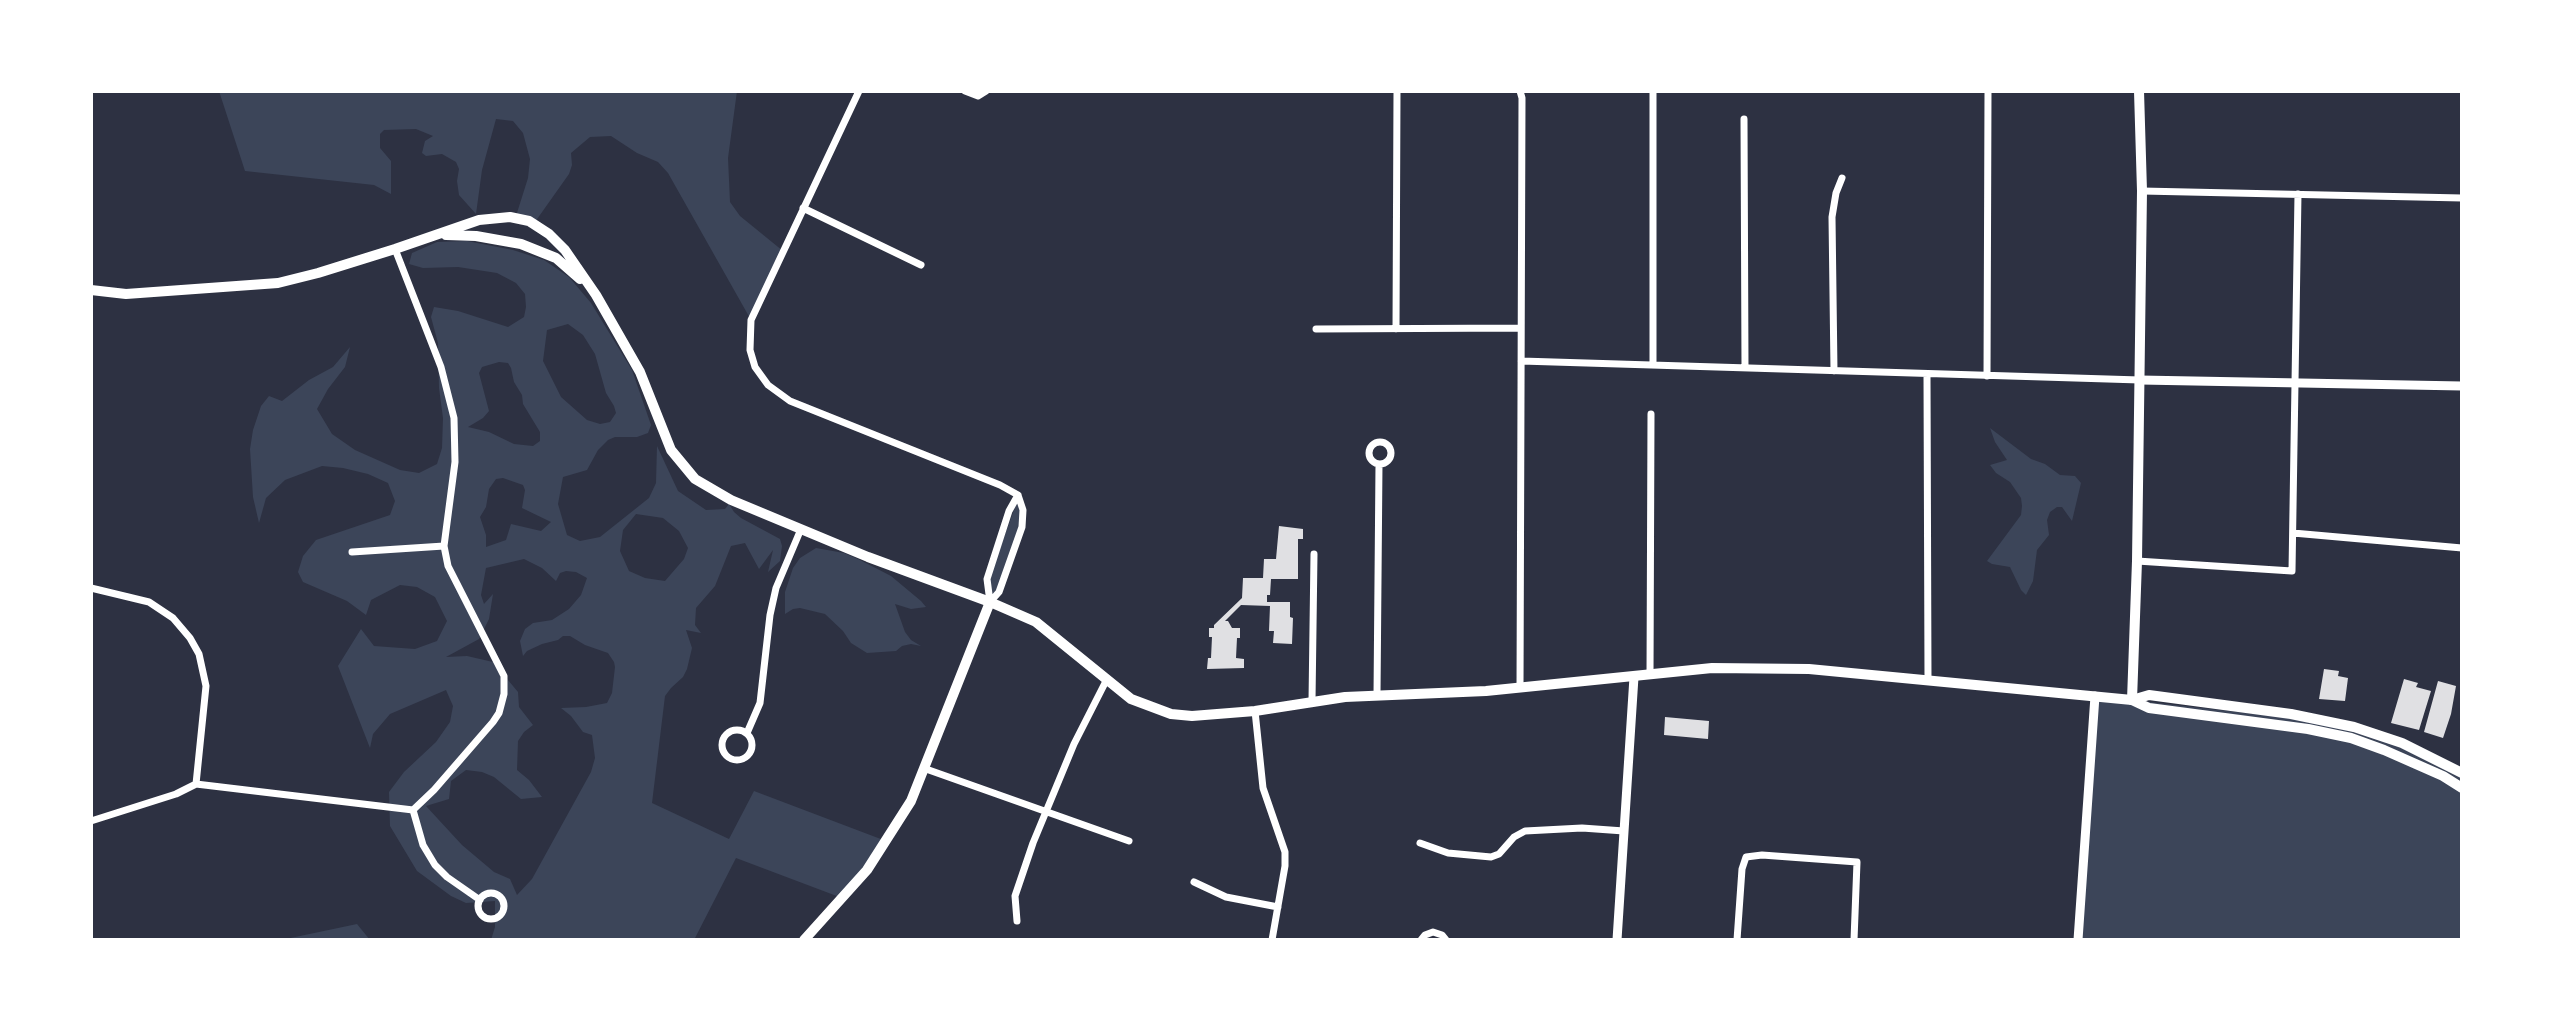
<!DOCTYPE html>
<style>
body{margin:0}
#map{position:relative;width:2553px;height:1031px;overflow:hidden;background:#2d3142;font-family:"Libre Baskerville",serif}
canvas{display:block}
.frame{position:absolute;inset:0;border:93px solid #fff;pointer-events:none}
</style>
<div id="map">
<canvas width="2553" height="1031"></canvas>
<div class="frame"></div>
</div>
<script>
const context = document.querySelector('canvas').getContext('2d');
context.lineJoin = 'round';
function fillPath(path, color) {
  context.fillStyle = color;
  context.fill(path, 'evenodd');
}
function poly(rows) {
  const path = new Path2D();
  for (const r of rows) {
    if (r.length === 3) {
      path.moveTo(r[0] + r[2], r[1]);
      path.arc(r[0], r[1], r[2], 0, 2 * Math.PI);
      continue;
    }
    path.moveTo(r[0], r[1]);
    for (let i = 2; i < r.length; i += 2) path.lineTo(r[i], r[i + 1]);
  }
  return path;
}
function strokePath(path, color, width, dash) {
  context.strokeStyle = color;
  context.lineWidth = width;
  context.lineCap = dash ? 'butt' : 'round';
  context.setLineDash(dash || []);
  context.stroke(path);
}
const green = poly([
 [219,91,737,91,728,158,730,202,740,216,783,251,751,320,668,173,658,162,637,153,611,136,590,137,571,153,572,165,569,174,535,222,516,216,528,178,530,159,523,133,513,121,496,119,482,170,476,214,459,195,457,181,459,169,456,162,442,154,426,156,422,153,425,141,433,136,416,129,384,130,380,134,380,148,391,161,391,194,374,185,245,171],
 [467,241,513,250,544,260,569,277,591,303,632,370,651,425,648,433,637,437,615,437,608,440,598,450,587,470,563,477,558,504,567,535,580,541,600,537,649,498,656,483,657,446,678,491,706,510,725,509,729,504,734,512,741,518,780,539,782,546,780,561,768,572,773,550,759,569,745,543,731,546,715,586,696,608,695,625,701,633,686,630,692,648,687,669,683,677,671,688,665,696,652,803,729,839,754,791,886,841,842,898,736,858,694,940,491,940,495,927,495,901,466,903,451,896,417,871,390,826,389,792,404,772,436,742,450,722,453,706,446,690,390,714,373,734,370,748,338,666,361,629,374,646,415,649,437,641,447,621,435,597,417,587,400,585,371,600,366,615,347,601,303,582,298,572,303,556,316,540,390,515,395,501,388,483,368,474,343,468,322,466,285,480,266,498,259,523,253,497,250,449,253,430,261,406,269,396,282,401,309,380,333,367,350,347,345,367,328,389,317,409,332,434,355,450,400,470,419,473,437,464,442,448,443,418,439,388,438,343,431,317,434,307,458,311,508,327,524,317,526,307,525,294,516,283,497,273,458,267,423,268,409,264,412,253,437,242],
 [568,324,583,335,595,354,606,393,614,406,616,413,610,422,600,424,587,420,561,397,543,361,547,330],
 [499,362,508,363,511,368,514,382,522,395,523,404,540,432,540,441,533,446,514,444,489,432,468,427,483,418,489,411,479,373,482,367],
 [503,478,523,485,525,490,522,508,551,522,541,531,511,524,506,540,486,547,486,535,480,517,486,507,489,489,496,479],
 [636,514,663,518,679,531,688,548,684,559,665,581,645,578,629,571,620,551,623,530],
 [524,559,542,568,556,581,560,573,566,571,576,572,587,578,581,595,569,609,552,620,533,623,525,629,520,641,523,656,527,651,542,644,558,640,563,636,570,636,585,645,608,653,614,662,615,667,612,693,607,703,586,707,561,708,571,716,583,732,592,735,595,758,591,772,532,879,517,895,510,879,494,872,462,845,426,806,449,799,451,781,466,770,482,772,494,777,521,799,542,797,529,780,517,770,518,741,524,732,533,725,519,707,518,692,493,662,467,656,446,657,479,639,489,619,493,594,484,604,481,595,486,568],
 [1990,428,2031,459,2045,464,2060,475,2075,476,2081,483,2072,521,2062,507,2057,507,2050,512,2047,520,2049,535,2037,550,2033,581,2026,595,2021,590,2010,567,1992,564,1987,561,2021,515,2022,506,2021,498,2010,482,1996,473,1990,465,2007,460,1995,442],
 [1018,499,1021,510,1020,526,998,589,991,598,989,578],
 [816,548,844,553,860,560,891,576,921,601,926,607,911,609,895,604,905,632,911,640,921,646,911,644,902,646,896,651,867,653,851,643,843,631,825,614,800,608,793,609,785,614,785,592,793,568,800,558],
 [2095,696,2282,717,2339,728,2387,742,2451,768,2462,776,2462,940,2078,940],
 [357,924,370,940,281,940]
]);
const building = poly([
 [1279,526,1303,529,1303,539,1298,539,1298,579,1271,579,1270,595,1267,595,1267,602,1290,602,1290,617,1293,618,1292,644,1273,643,1274,631,1269,631,1270,606,1241,605,1225,621,1228,621,1232,628,1240,628,1240,638,1237,638,1236,658,1244,659,1244,668,1207,669,1208,658,1211,658,1212,637,1209,637,1209,628,1214,628,1214,625,1242,598,1243,578,1263,578,1264,559,1276,559],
 [2324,669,2339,671,2338,676,2348,678,2345,701,2319,699],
 [2404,679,2418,683,2416,687,2431,691,2419,730,2391,723],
 [2438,681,2456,686,2451,714,2443,738,2424,732],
 [1665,717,1709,721,1708,739,1664,735]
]);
const minor = poly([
 [859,91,751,320,750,350,755,367,768,385,790,401,1000,485,1018,495,1023,510,1022,527,999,592,990,602],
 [965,91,978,96,986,91],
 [1520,91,1522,98,1520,688],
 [1744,119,1745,368],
 [2142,191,2462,198],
 [803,208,921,265],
 [395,249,441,367,454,418,455,462,444,546,448,566,504,676,504,694,499,713,493,722,434,790,413,810],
 [1316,329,1521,328],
 [1396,329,1397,91],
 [1521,361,2140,380],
 [1653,365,1653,91],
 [1834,371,1832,217,1836,193,1842,178],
 [1927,375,1928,679],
 [1987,376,1988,91],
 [1380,453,11],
 [2293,533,2462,548],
 [352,552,444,546],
 [2137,561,2292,571,2298,194],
 [91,588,149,602,173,618,190,638,199,654,206,686,196,784],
 [990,602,987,579,1009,511,1018,495],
 [1650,675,1651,414],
 [1377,695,1379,464],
 [1312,701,1314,554],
 [1255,711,1263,788,1285,852,1285,866,1272,940],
 [737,745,15],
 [747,733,760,703,770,615,776,588,801,529],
 [926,769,1129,841],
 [413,810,423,845,435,865,447,877,480,900],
 [91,821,176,794,196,784,413,810],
 [1420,843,1448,853,1491,857,1499,854,1514,837,1525,831,1582,828,1624,831],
 [1194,882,1226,897,1278,907],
 [491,906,13],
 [1017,921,1015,896,1033,843,1074,744,1106,681],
 [1421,940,1425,935,1433,932,1442,935,1446,940],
 [1737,940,1742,869,1746,857,1762,855,1857,862,1854,940]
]);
const tertiary = poly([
 [2140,380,2462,386],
 [1617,940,1634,677],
 [2078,940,2095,696]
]);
const secondary = poly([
 [446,235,476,236,521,244,556,258,580,279],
 [91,290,126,294,278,283,318,273,395,249,479,220,510,217,529,221,549,234,565,250,596,295,640,372,671,450,695,479,731,500,868,557,990,602,911,801,867,870,804,940],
 [2132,700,2137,561,2142,191,2139,91]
]);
const primary = poly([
 [990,602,1036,622,1131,699,1171,714,1192,716,1255,711,1345,697,1486,691,1712,668,1809,669,2132,700,2149,708,2308,729,2351,738,2384,750,2443,776,2462,788],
 [2132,700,2149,695,2291,714,2354,727,2402,743,2462,773]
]);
fillPath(green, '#3c4559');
fillPath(building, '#e0e0e3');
strokePath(minor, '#fff', 7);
strokePath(tertiary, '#fff', 9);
strokePath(secondary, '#fff', 10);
strokePath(primary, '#fff', 10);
</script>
